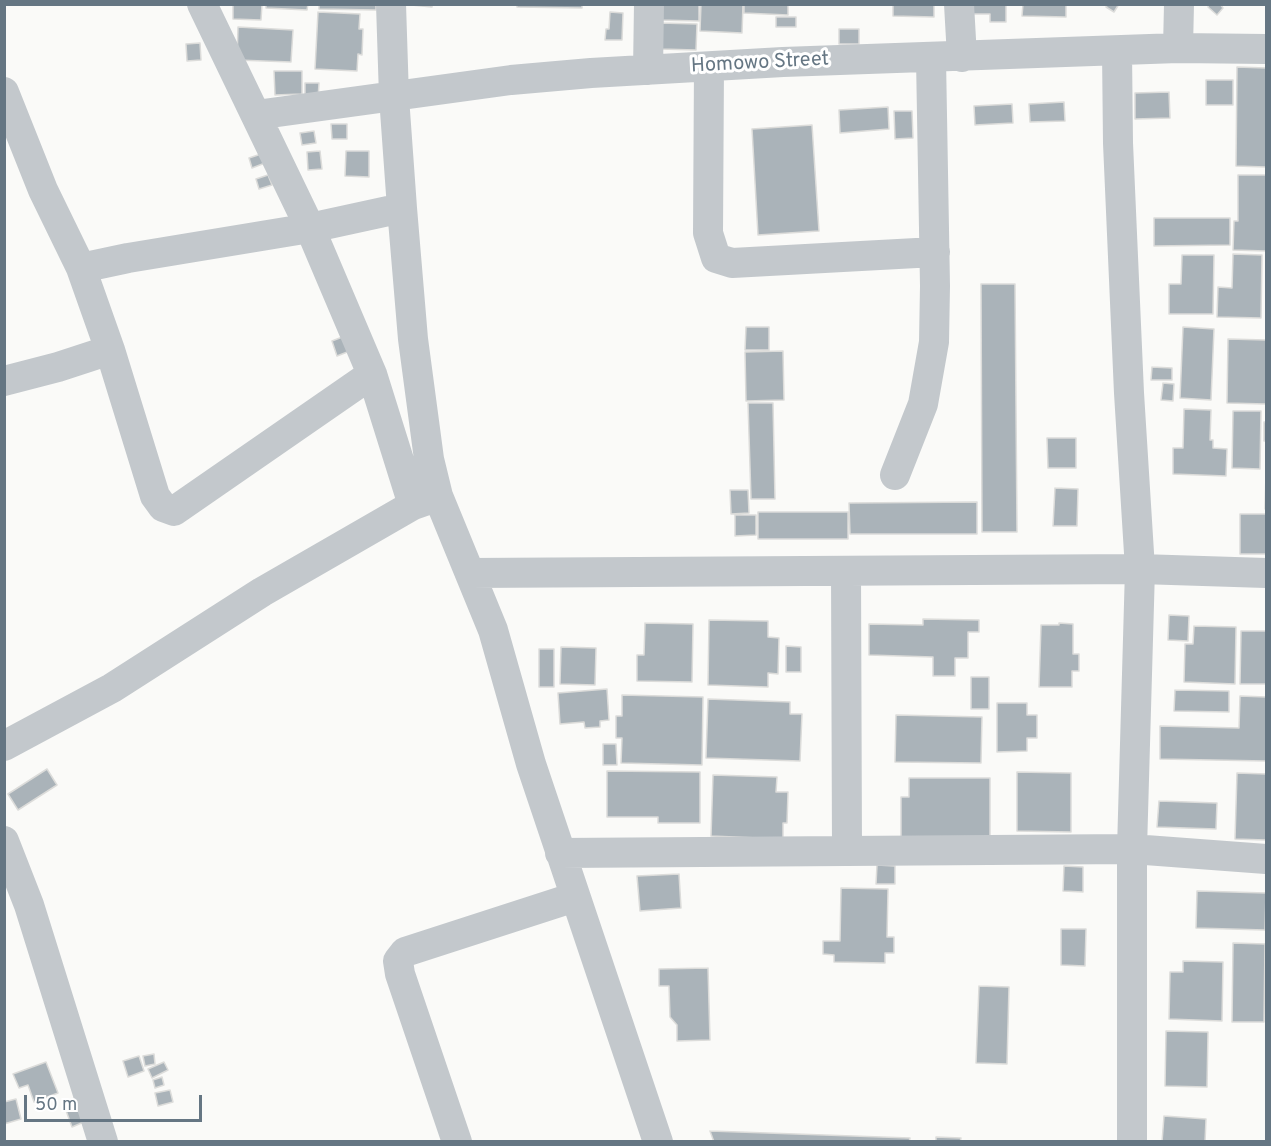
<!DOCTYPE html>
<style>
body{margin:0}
#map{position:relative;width:1271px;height:1146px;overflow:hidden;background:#fafaf8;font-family:Overpass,sans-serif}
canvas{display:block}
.frame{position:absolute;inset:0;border:6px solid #657683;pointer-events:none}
.scale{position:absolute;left:24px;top:1095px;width:178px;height:27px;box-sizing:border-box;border:3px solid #657683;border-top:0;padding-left:8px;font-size:18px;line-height:21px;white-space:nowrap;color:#657683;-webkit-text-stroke:4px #fff;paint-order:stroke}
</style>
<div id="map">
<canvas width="1271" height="1146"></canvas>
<div class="frame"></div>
<div class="scale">50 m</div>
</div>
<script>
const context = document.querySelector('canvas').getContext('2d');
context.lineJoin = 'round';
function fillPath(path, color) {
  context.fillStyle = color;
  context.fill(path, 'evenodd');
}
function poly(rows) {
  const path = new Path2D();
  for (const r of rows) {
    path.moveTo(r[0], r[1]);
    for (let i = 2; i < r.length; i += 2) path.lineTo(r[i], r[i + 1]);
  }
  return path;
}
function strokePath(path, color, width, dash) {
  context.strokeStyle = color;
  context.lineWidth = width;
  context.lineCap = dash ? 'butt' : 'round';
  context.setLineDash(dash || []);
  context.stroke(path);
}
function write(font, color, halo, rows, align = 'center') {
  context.font = font + ' Overpass,sans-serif';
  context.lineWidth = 6;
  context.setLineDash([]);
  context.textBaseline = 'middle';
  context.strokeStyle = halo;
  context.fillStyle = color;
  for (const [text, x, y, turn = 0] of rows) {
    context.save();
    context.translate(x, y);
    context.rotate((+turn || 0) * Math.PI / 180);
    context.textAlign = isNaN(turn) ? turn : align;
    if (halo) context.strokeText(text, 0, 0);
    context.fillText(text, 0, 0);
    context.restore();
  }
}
const building = poly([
 [233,4,262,4,261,20,233,19,233,4],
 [266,4,308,4,307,10,266,8,266,4],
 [319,4,376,4,376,10,319,9,319,4],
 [401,4,432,4,432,7,401,4],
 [517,4,582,4,582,8,517,7,517,4],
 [659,4,699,4,699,21,659,20,659,4],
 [701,4,743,4,742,33,700,31,701,4],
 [744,4,788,4,788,15,744,13,744,4],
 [893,4,934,4,934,17,893,16,893,4],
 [966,4,1006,4,1006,22,990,22,990,14,966,14,966,4],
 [1023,4,1066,4,1066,17,1022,16,1023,4],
 [1108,4,1119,4,1114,12,1106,7,1108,4],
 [1209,4,1220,4,1223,8,1217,15,1208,7,1209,4],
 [318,12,360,14,359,29,363,29,362,55,358,54,357,71,315,69,318,12],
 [610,12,623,13,622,40,605,40,606,29,609,29,610,12],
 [776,17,796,17,796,27,776,27,776,17],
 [661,23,697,24,696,50,660,49,661,23],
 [238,27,293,30,291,62,237,60,238,27],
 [839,29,859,29,859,44,839,44,839,29],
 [200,43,201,60,187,61,186,44,200,43],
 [1237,67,1266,68,1266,167,1236,166,1237,67],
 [274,71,302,71,302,94,275,95,274,71],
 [1206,80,1233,80,1233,105,1206,105,1206,80],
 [305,83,319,83,318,99,305,99,305,83],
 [1169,92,1170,118,1135,119,1135,93,1169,92],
 [1064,102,1065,121,1030,122,1029,104,1064,102],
 [1012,104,1013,123,975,125,974,106,1012,104],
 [888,107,889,129,840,133,839,110,888,107],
 [894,111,912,111,913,138,895,139,894,111],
 [331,124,347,124,347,139,332,139,331,124],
 [812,125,819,231,758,235,752,129,812,125],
 [314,131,316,143,302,145,300,133,314,131],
 [320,151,322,169,308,170,307,152,320,151],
 [346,151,369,151,369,177,345,176,346,151],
 [261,154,265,163,252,168,249,158,261,154],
 [268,175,272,185,259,189,256,179,268,175],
 [1238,175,1266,175,1266,251,1233,250,1234,221,1238,221,1238,175],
 [1154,218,1230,218,1230,245,1154,246,1154,218],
 [1233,254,1262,255,1261,318,1217,317,1218,287,1232,288,1233,254],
 [1182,255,1214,255,1213,314,1169,314,1169,284,1181,284,1182,255],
 [981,284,1015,284,1017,532,982,532,981,284],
 [746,327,769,327,769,350,745,350,746,327],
 [1183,327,1214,329,1211,400,1180,398,1183,327],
 [350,334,355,349,337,356,332,341,350,334],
 [1228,339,1266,340,1266,404,1227,403,1228,339],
 [783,351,784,400,746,401,745,352,783,351],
 [1152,367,1172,368,1172,380,1151,380,1152,367],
 [1163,383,1174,384,1173,401,1161,400,1163,383],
 [748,403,773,403,775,499,751,499,748,403],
 [1184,409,1211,410,1210,440,1213,440,1213,448,1227,449,1226,476,1173,474,1173,448,1183,448,1184,409],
 [1233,411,1261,411,1260,469,1232,468,1233,411],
 [1264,422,1266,422,1266,441,1264,441,1264,422],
 [1047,438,1076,438,1076,468,1048,468,1047,438],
 [1266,473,1266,509,1265,509,1266,473],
 [1055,488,1078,489,1077,526,1053,526,1055,488],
 [730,490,748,490,749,513,731,514,730,490],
 [977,502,977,534,850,534,849,503,977,502],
 [758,512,848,512,848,539,758,539,758,512],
 [1240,514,1266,514,1266,554,1240,554,1240,514],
 [735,515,756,515,756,535,735,536,735,515],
 [1169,615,1189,616,1188,641,1168,640,1169,615],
 [923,619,979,620,979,632,968,632,968,658,955,658,955,676,933,676,933,657,869,655,869,624,923,625,923,619],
 [709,620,768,621,768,637,779,638,778,674,768,673,768,687,708,685,709,620],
 [645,623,693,624,692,682,637,681,637,655,644,655,645,623],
 [1059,623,1073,624,1073,654,1079,654,1079,671,1072,671,1072,687,1039,687,1041,625,1059,625,1059,623],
 [1194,626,1236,627,1235,684,1184,682,1185,644,1193,644,1194,626],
 [1241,631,1266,631,1266,684,1240,684,1241,631],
 [786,646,801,647,801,672,786,672,786,646],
 [561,647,596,648,595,685,560,684,561,647],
 [539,649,554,649,554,687,539,687,539,649],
 [971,677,989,677,989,709,971,709,971,677],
 [607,689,609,720,600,721,600,727,585,728,584,722,560,724,558,693,607,689],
 [1175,690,1229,691,1229,712,1174,711,1175,690],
 [622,695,703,697,702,765,621,763,622,738,616,738,616,716,622,716,622,695],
 [1240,696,1266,697,1266,761,1160,759,1160,726,1239,728,1240,696],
 [708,699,790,702,790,714,802,714,800,761,706,758,708,699],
 [997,703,1027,703,1027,715,1037,715,1037,738,1027,738,1027,751,997,752,997,703],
 [896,715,982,717,981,763,895,762,896,715],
 [603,744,616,744,617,765,603,765,603,744],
 [47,769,57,785,18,810,8,794,47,769],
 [607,771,700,772,700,823,658,823,658,817,607,817,607,771],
 [1017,772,1071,773,1071,832,1017,831,1017,772],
 [1237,773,1266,774,1266,840,1235,839,1237,773],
 [713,775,777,777,776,792,788,792,787,823,783,823,783,839,711,836,713,775],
 [909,778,990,778,990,839,901,839,901,797,909,797,909,778],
 [1159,801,1217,803,1216,829,1157,827,1159,801],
 [877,865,895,866,895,884,876,884,877,865],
 [1064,866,1083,867,1083,892,1063,891,1064,866],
 [679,874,681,908,640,911,637,876,679,874],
 [841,888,888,889,887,937,894,937,894,953,885,953,885,963,834,962,834,955,823,954,823,941,840,941,841,888],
 [1197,891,1266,893,1265,930,1196,928,1197,891],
 [1061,929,1086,929,1085,966,1061,965,1061,929],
 [1233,943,1265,944,1264,1022,1232,1022,1233,943],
 [1183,961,1223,962,1222,1021,1169,1019,1170,972,1183,972,1183,961],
 [708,968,710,1040,677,1041,677,1025,670,1017,669,986,659,986,659,969,708,968],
 [979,986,1009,987,1007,1064,976,1063,979,986],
 [1166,1031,1208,1032,1207,1087,1165,1086,1166,1031],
 [154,1054,155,1064,145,1066,143,1056,154,1054],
 [139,1056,144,1071,128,1077,123,1061,139,1056],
 [46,1062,58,1093,34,1102,28,1085,19,1088,13,1074,46,1062],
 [164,1062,168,1070,152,1078,148,1069,164,1062],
 [162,1077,164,1085,155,1088,153,1080,162,1077],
 [170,1090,173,1102,158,1106,155,1093,170,1090],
 [82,1098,91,1119,72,1127,64,1105,82,1098],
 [16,1099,21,1119,4,1124,4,1102,16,1099],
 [1164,1116,1206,1119,1205,1142,1162,1142,1164,1116],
 [710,1131,910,1138,909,1142,714,1142,710,1131],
 [936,1137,961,1138,960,1142,936,1142,936,1137]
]);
const minor = poly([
 [202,4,310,228,372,374,413,505],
 [391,4,394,97,402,208,413,339,429,459,438,496,493,630,531,764,658,1142],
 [959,4,962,57],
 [1178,48,1179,4],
 [1117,51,1118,143,1129,393,1140,569,1132,849,1132,1142],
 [709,67,708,233,716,258,732,263,935,252],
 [648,70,649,4],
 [4,92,43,190,81,268,128,258,310,228,402,208],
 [256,115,511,80,591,73,783,62,1178,48,1266,49],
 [81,268,110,350,155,496,163,507,174,511,372,374],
 [4,381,58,367,110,350],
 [895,475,923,404,934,342,935,286,931,58],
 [846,571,847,851],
 [470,573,1140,569,1266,573],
 [4,746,112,688,262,592,413,505,433,498],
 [4,841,29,905,103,1142],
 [560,853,1132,849,1266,859],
 [457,1142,400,974,398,961,405,952,575,897]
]);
const streetNames = [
 ["Homowo Street",760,64,-3]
];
fillPath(building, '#aab3b9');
strokePath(building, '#dcdcda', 1.5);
strokePath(minor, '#c3c8cc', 30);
write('20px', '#657683', '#fff', streetNames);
</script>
